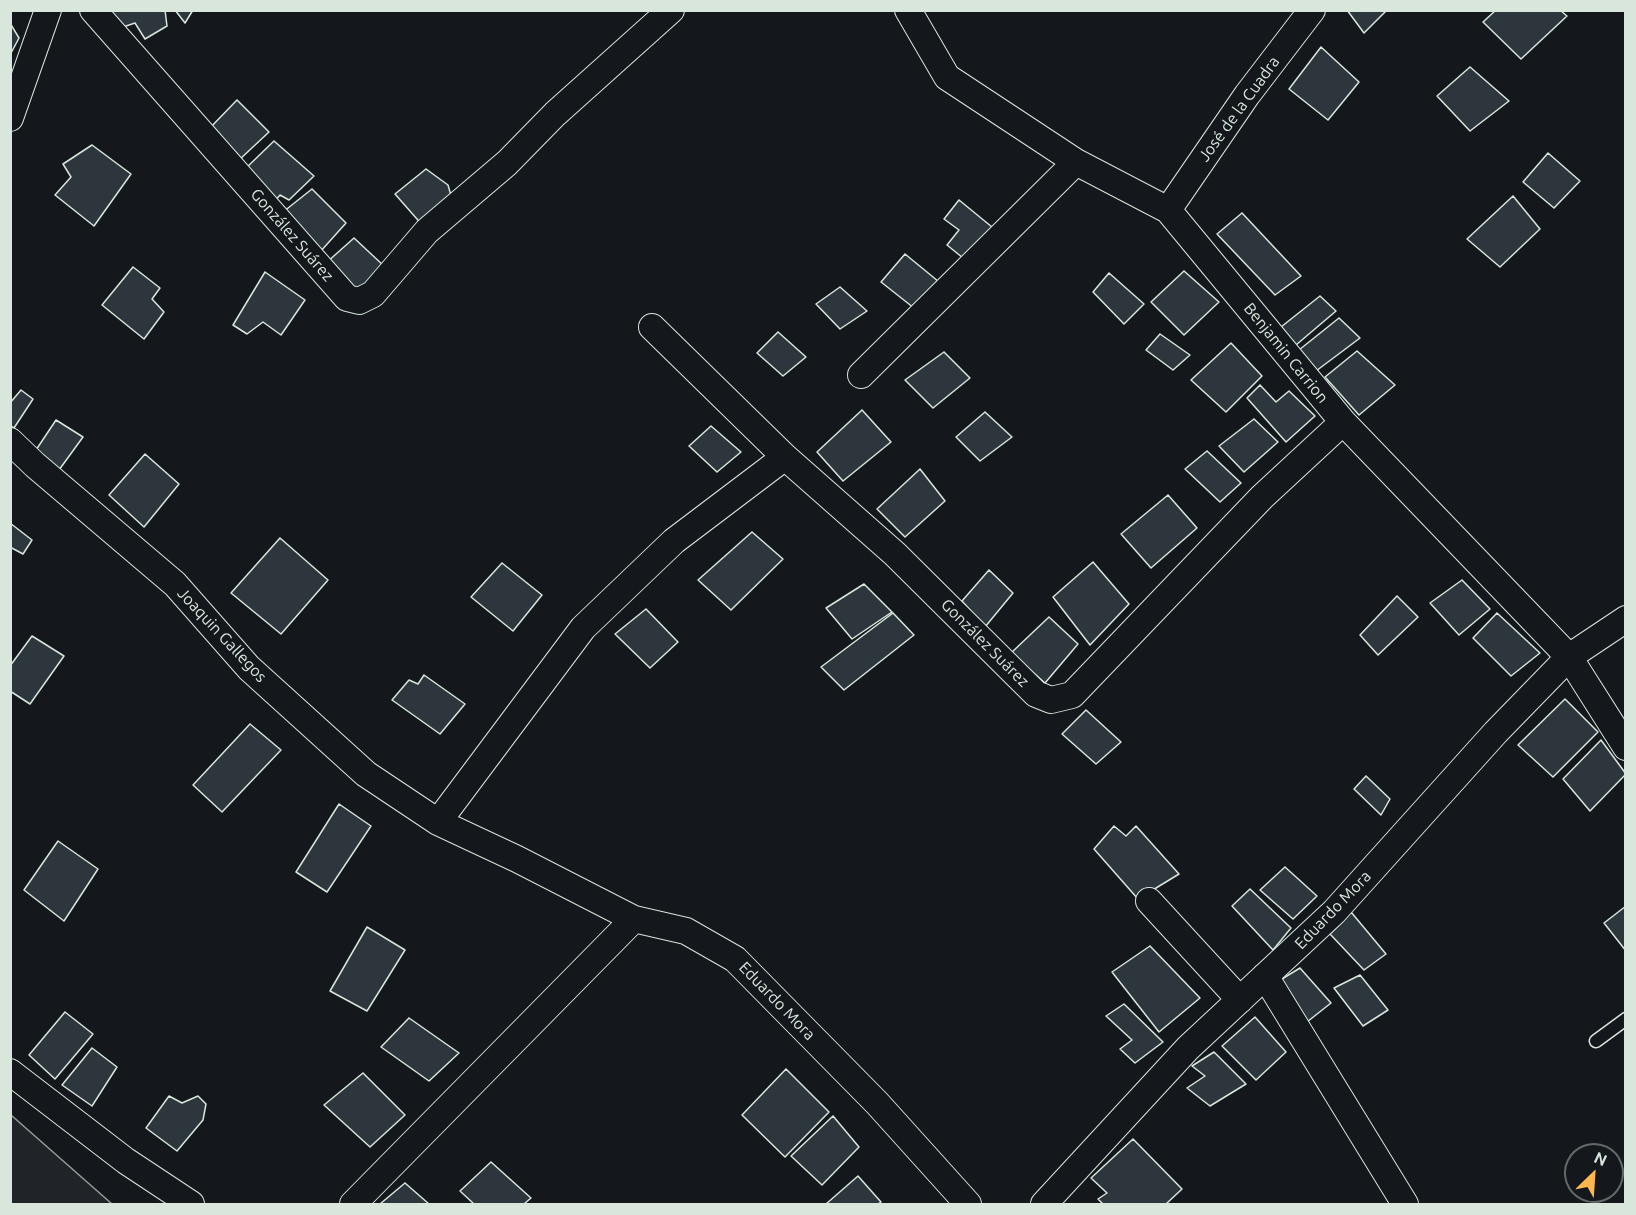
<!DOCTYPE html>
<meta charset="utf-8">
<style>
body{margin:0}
#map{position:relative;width:1636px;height:1215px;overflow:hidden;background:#14181c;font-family:Ubuntu,sans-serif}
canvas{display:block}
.frame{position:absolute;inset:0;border:12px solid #d8e6dc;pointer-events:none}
.north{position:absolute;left:1564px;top:1143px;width:60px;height:60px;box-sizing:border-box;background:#14181c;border:2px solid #626a69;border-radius:50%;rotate:25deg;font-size:16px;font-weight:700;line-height:24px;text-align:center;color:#d8e6dc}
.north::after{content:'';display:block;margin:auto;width:21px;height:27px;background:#ffb74d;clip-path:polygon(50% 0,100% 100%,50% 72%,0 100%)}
</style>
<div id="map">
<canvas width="1636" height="1215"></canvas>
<div class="frame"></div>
<div class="north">N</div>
</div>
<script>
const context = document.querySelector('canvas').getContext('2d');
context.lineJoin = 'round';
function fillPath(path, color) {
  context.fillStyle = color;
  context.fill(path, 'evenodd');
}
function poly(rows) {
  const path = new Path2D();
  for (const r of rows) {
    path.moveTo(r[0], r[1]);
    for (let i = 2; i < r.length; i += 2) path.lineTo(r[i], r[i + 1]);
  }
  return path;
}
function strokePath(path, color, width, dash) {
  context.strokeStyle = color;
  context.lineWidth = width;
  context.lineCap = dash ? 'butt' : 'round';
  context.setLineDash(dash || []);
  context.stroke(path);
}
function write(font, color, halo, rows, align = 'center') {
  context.font = font + ' Ubuntu,sans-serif';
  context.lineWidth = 4.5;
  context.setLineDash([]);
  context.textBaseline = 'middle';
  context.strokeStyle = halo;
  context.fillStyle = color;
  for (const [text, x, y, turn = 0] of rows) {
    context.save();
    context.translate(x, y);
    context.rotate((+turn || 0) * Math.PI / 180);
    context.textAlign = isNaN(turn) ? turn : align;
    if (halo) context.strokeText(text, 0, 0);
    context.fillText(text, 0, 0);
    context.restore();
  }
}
const green = poly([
 [11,1115,112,1204,11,1204,11,1115]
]);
const building = poly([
 [103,10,165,10,167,26,145,39,135,23,120,28,103,10],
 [175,10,193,10,185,23,175,10],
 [1347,10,1387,10,1364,33,1347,10],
 [1496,10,1560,10,1567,16,1521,59,1483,22,1496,10],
 [10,23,19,38,10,55,10,23],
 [1321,47,1359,82,1328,120,1289,89,1321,47],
 [1470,67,1509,101,1470,131,1437,96,1470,67],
 [237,100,269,132,239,160,207,131,237,100],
 [274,141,314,176,289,200,280,195,275,201,245,169,274,141],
 [92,145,131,174,94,226,55,195,71,177,63,164,92,145],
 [1548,153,1580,181,1554,208,1523,182,1548,153],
 [426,169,448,185,452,199,424,227,395,194,426,169],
 [312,189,346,223,320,252,283,212,312,189],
 [1513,196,1540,229,1500,267,1467,239,1513,196],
 [959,200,992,227,963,258,947,245,959,230,944,219,959,200],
 [1242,213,1301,276,1275,295,1217,234,1242,213],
 [354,238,384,266,368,288,350,289,326,263,354,238],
 [905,254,944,286,919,312,881,282,905,254],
 [133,267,160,288,152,299,164,312,144,339,102,305,133,267],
 [1184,271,1219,302,1184,335,1151,302,1184,271],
 [265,272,305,300,281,335,263,322,247,334,233,325,265,272],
 [1109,273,1144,304,1124,324,1093,292,1109,273],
 [840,287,867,311,840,329,816,304,840,287],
 [1320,296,1336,311,1296,345,1281,327,1320,296],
 [1339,318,1360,338,1316,371,1299,350,1339,318],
 [778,332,806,357,783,376,757,353,778,332],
 [1160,334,1190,355,1173,370,1146,350,1160,334],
 [1231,343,1262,376,1226,412,1191,380,1231,343],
 [1357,351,1395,385,1359,415,1325,377,1357,351],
 [944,352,970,378,933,408,905,380,944,352],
 [1260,385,1276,402,1289,391,1315,416,1286,442,1247,398,1260,385],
 [21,390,33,399,14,428,10,425,10,403,21,390],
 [862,410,891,442,843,481,817,452,862,410],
 [985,412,1012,437,980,461,956,437,985,412],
 [1254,419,1278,442,1244,472,1219,446,1254,419],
 [56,420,83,437,59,470,36,450,56,420],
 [711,426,741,452,717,472,689,446,711,426],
 [1207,451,1241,483,1220,502,1185,469,1207,451],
 [145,454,179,484,144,527,109,495,145,454],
 [920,469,945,501,905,537,877,509,920,469],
 [1168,495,1197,528,1151,568,1121,534,1168,495],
 [10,523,32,540,23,554,10,547,10,523],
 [752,532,783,559,731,610,698,580,752,532],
 [280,538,328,580,281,634,231,593,280,538],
 [1093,562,1129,604,1090,645,1053,597,1093,562],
 [502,563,542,595,513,631,471,597,502,563],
 [989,570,1013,593,985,627,962,601,989,570],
 [1462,580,1490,609,1459,635,1430,603,1462,580],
 [864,584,892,612,852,639,826,608,864,584],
 [1397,596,1418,617,1378,655,1360,635,1397,596],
 [646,609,678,642,650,668,615,634,646,609],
 [893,613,914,635,844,690,821,667,893,613],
 [1497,613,1540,653,1511,676,1473,638,1497,613],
 [1049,617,1078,644,1045,683,1011,653,1049,617],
 [32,636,64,656,30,704,10,691,10,666,32,636],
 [424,675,465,704,440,734,392,700,409,680,418,684,424,675],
 [1565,699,1598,732,1553,777,1518,745,1565,699],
 [1086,710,1121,742,1096,764,1062,734,1086,710],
 [250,724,281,750,222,812,193,785,250,724],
 [1601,740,1626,774,1590,811,1563,779,1601,740],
 [1366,776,1390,799,1381,815,1354,789,1366,776],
 [339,804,371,826,327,892,296,872,339,804],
 [1114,826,1126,836,1136,826,1179,874,1138,899,1094,849,1114,826],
 [58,841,98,869,64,921,24,890,58,841],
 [1285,867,1317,896,1293,919,1260,890,1285,867],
 [1250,889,1291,928,1273,950,1232,906,1250,889],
 [1626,906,1626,951,1604,923,1626,906],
 [1351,912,1386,954,1364,970,1330,934,1351,912],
 [367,927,405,950,367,1011,330,991,367,927],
 [1150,946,1200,998,1159,1032,1112,972,1150,946],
 [1300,968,1331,1003,1307,1022,1277,982,1300,968],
 [1360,975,1388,1010,1363,1026,1334,988,1360,975],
 [1124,1004,1163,1042,1135,1063,1120,1049,1132,1040,1106,1016,1124,1004],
 [65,1012,93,1034,55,1079,29,1055,65,1012],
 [1255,1017,1286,1052,1256,1080,1222,1046,1255,1017],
 [409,1018,459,1053,429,1081,381,1047,409,1018],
 [92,1048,117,1067,92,1106,62,1085,92,1048],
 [1214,1052,1246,1084,1210,1106,1187,1088,1205,1076,1192,1066,1214,1052],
 [786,1069,829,1112,785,1157,742,1115,786,1069],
 [363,1073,405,1115,370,1147,324,1105,363,1073],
 [169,1096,182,1103,198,1096,206,1104,203,1120,177,1151,146,1128,169,1096],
 [833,1116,859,1147,822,1185,791,1156,833,1116],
 [1133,1139,1182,1189,1166,1204,1103,1204,1098,1199,1107,1193,1091,1178,1133,1139],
 [491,1162,531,1198,524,1204,474,1204,460,1191,491,1162],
 [858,1176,881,1202,878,1204,826,1204,858,1176],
 [405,1183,429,1204,380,1204,405,1183]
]);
const service = poly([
 [1596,1041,1626,1019]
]);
const minor = poly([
 [93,10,347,298,359,301,373,294,427,231,507,163,555,114,671,10],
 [908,10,947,77,1076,162,1168,210,1343,422,1569,657,1626,747],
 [10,118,48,10],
 [1168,210,1247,95,1312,10],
 [652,327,785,457,895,554,1036,694,1051,700,1072,695,1262,497,1343,422],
 [861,375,1076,162],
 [10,441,35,465,175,584,249,668,366,774,438,822,517,859,634,919,686,931,735,959,877,1103,968,1204],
 [438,822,583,628,674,541,785,457],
 [1149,901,1240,1000],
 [1265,976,1405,1204],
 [10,1072,126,1161,191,1204],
 [353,1204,634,919],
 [1044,1204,1188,1048,1334,912,1496,732,1569,657,1626,619]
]);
const streetNames = [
 ["José de la Cuadra",1239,109,-54],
 ["González Suárez",292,235,49],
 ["Benjamin Carrion",1286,353,51],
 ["Joaquin Gallegos",222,635,47],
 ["González Suárez",985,643,45],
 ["Eduardo Mora",1333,910,-46],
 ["Eduardo Mora",777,1001,46]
];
fillPath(green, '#202428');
strokePath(green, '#939e99', 1.5);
fillPath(building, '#2c363c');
strokePath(building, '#d8e6dc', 1.5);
strokePath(service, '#d8e6dc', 15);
strokePath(minor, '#d8e6dc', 28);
strokePath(service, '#14181c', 12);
strokePath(minor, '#14181c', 26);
write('16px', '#d8e6dc', '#14181c', streetNames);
</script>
